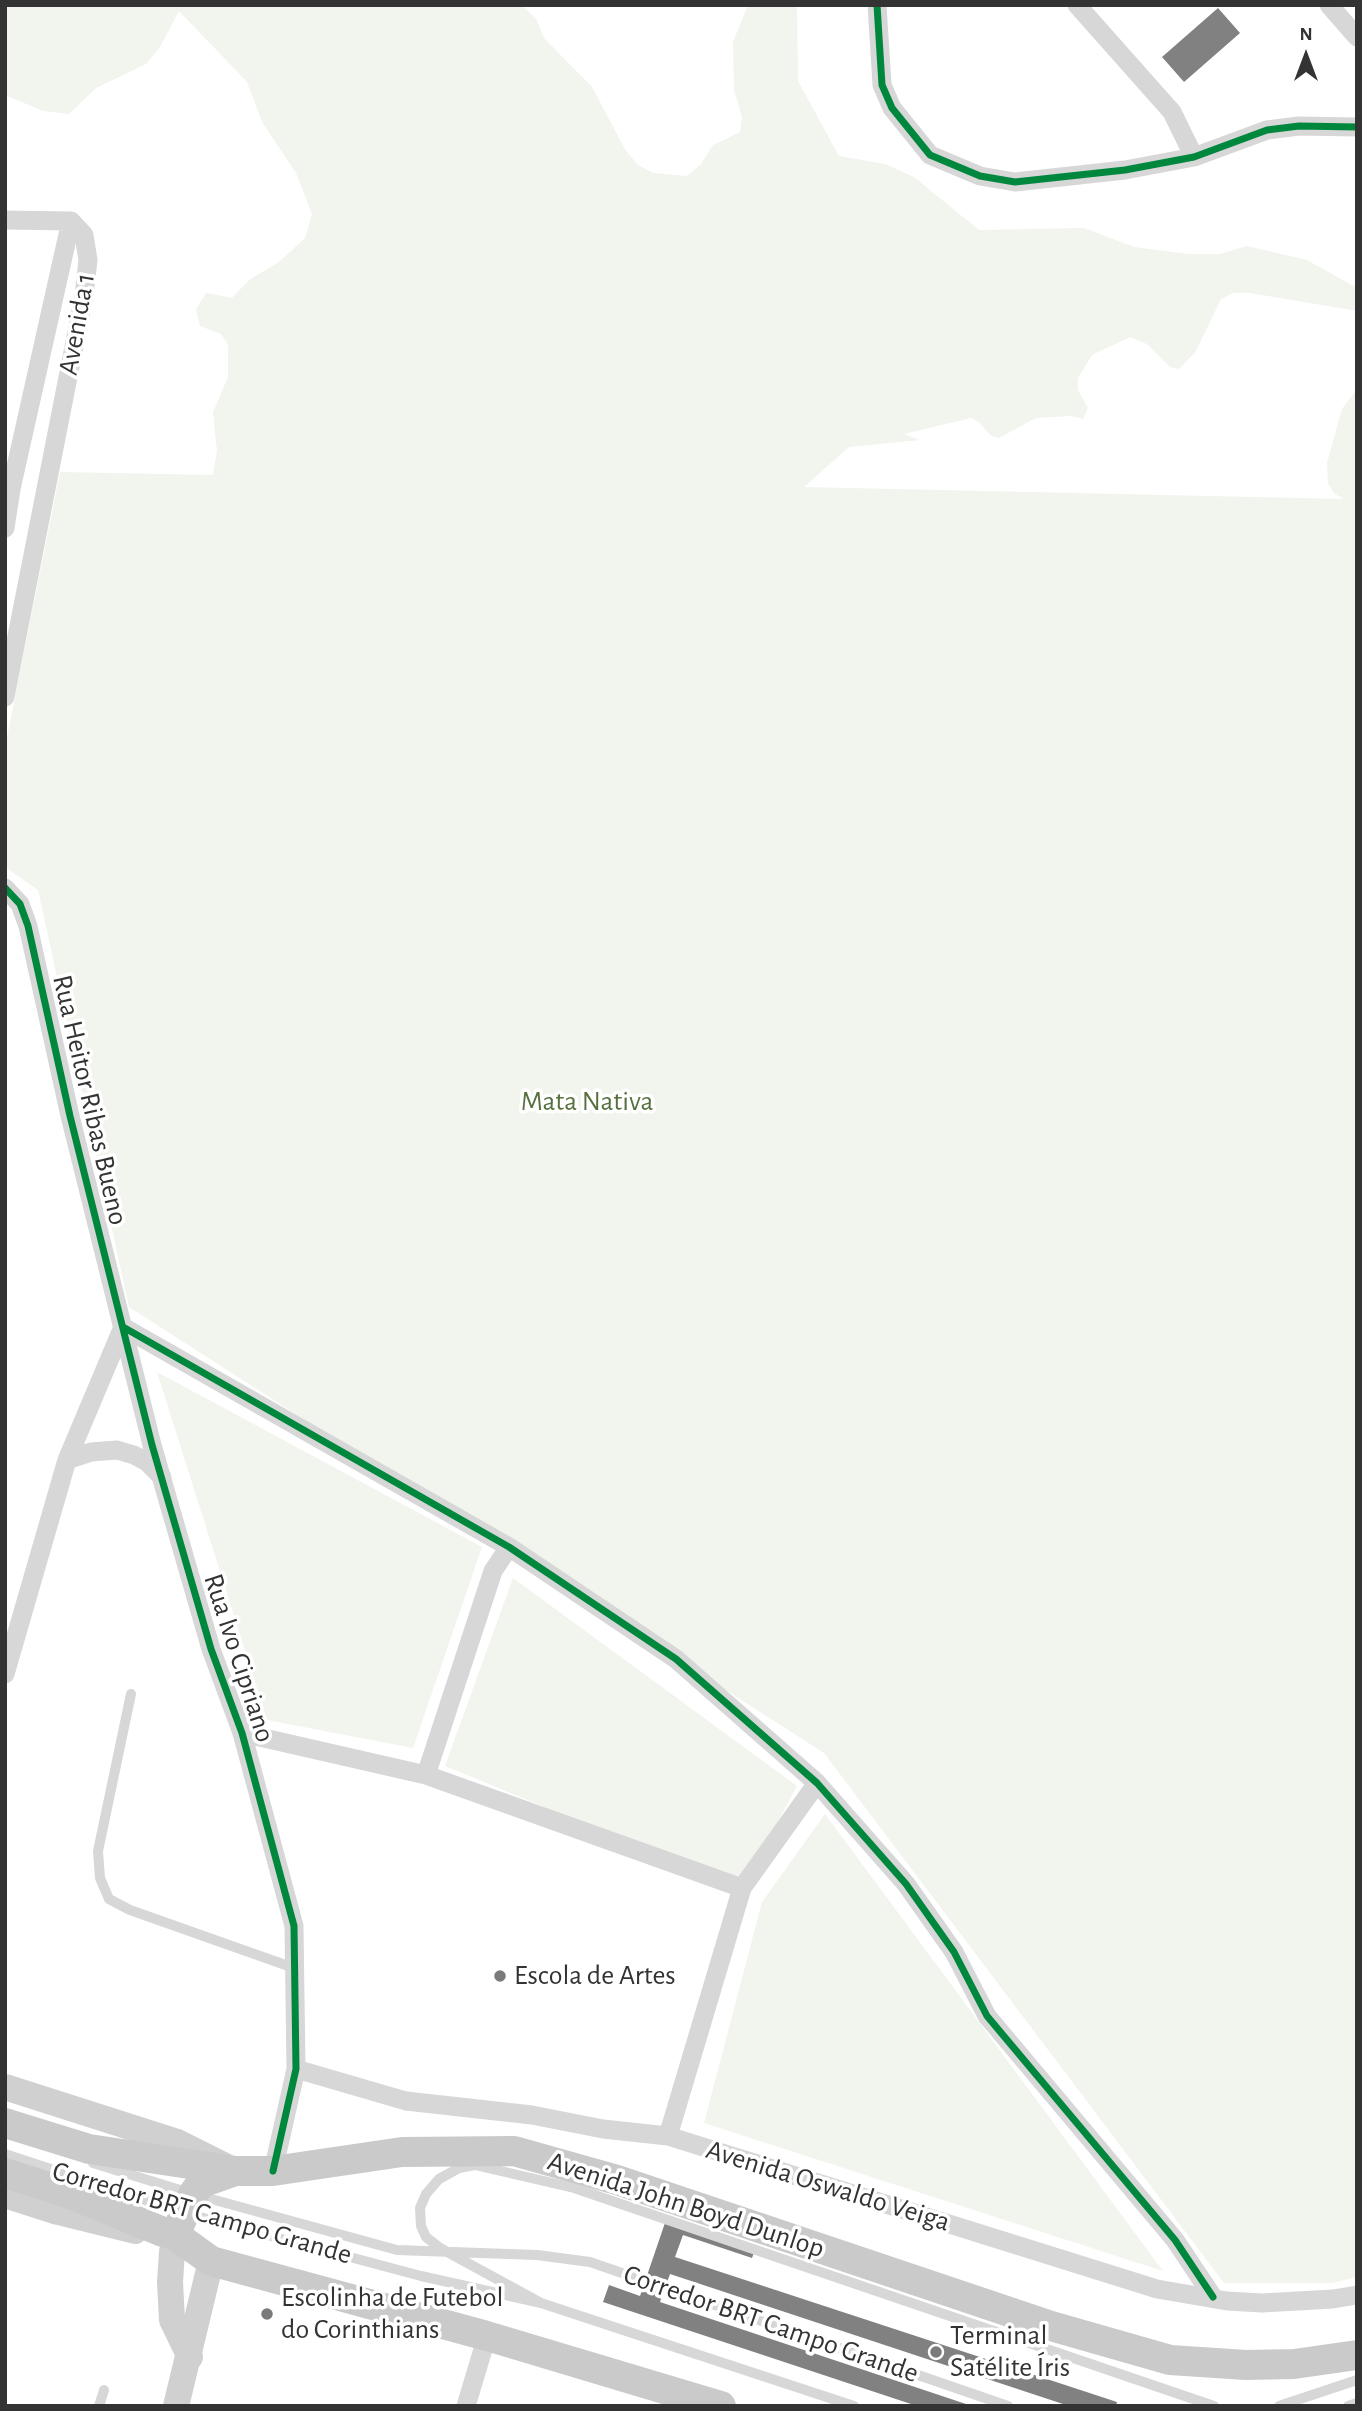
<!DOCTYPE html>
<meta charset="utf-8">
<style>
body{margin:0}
#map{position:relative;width:1362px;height:2411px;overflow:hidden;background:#fff;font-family:"Alegreya Sans",sans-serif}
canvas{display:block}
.frame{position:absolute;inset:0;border:7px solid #333;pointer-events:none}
.north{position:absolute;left:1271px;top:21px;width:70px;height:70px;-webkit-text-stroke:5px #fff;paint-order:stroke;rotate:0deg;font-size:19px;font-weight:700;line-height:28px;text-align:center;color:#333}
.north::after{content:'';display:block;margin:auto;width:24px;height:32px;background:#333;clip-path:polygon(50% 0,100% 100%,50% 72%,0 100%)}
</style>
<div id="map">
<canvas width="1362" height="2411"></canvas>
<div class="frame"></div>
<div class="north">N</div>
</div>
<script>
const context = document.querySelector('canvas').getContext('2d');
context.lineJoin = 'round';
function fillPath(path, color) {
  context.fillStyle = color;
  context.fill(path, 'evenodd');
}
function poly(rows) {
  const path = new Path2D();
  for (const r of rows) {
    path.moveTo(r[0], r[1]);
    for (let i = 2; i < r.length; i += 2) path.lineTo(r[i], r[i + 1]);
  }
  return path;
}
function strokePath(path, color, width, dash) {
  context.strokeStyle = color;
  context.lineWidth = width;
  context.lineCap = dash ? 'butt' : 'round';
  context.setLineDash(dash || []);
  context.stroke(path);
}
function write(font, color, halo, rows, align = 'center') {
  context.font = font + ' "Alegreya Sans",sans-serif';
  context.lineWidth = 7;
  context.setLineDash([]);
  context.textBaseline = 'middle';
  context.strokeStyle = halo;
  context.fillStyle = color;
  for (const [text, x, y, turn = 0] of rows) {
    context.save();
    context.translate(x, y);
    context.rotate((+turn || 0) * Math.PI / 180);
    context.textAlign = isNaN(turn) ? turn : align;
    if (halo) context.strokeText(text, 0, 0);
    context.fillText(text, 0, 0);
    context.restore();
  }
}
const green = poly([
 [5,5,522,5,536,19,544,38,592,87,626,151,638,165,653,173,687,176,701,164,713,145,740,132,742,117,734,90,733,42,748,5,797,5,798,81,839,156,885,164,914,177,979,230,1084,228,1134,247,1188,254,1220,254,1247,246,1307,260,1357,288,1357,311,1250,293,1233,293,1221,299,1196,351,1179,369,1170,367,1147,344,1130,337,1092,355,1078,378,1078,390,1088,408,1083,419,1071,416,1036,418,999,438,991,436,980,423,971,418,904,434,920,440,849,447,804,487,1344,499,1335,494,1328,484,1327,463,1342,409,1357,389,1357,2277,1332,2283,1224,2283,824,1753,129,1307,38,890,5,867,5,747,60,472,213,475,217,451,213,412,228,377,228,345,221,334,200,326,196,309,206,293,232,298,249,280,279,262,305,238,312,214,296,173,262,122,247,82,179,11,160,47,146,64,96,88,69,114,43,111,5,95],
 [157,1372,482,1547,413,1748,267,1720],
 [513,1578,797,1786,742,1888,445,1766],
 [825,1814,1163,2271,704,2123,762,1902]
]);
const building = poly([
 [1218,8,1240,33,1184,82,1162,57],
 [667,2217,756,2247,752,2258,683,2235,675,2257,1117,2402,1116,2406,1069,2406,670,2274,660,2302,972,2406,917,2406,603,2302,609,2285,640,2296]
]);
const lane = poly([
 [131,1694,98,1851,100,1878,109,1899,130,1910,294,1968],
 [5,2154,185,2213,421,2276,541,2303,854,2406],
 [93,2163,193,2194,397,2250,537,2255,590,2262,1008,2406],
 [541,2303,440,2248,426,2237,421,2226,420,2208,426,2194,439,2179,459,2168,475,2165,574,2188,1214,2406],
 [99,2406,104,2390],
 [1279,2406,1357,2380],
 [1348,2406,1357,2403]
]);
const street = poly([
 [877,5,882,85,892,108,930,155,980,176,1015,182,1125,170,1194,157,1267,130,1299,126,1357,127],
 [1077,5,1172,112,1194,157],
 [1329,5,1357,37],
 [5,220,71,221],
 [5,528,11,489,71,221],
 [5,697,84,296,88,260,84,235,71,221],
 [5,888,20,904,28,926,70,1116,152,1445,211,1649,242,1733,294,1926,296,2069,273,2171],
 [123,1327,509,1547,676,1659,817,1783,906,1884,954,1952,987,2016,1175,2240,1213,2297],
 [67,1460,91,1452,117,1450,134,1455,147,1462,162,1477],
 [5,1674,67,1460,123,1327],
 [242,1733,426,1775,742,1888],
 [426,1775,493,1571,509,1547],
 [296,2069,406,2101,532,2115,603,2129,668,2136,1157,2289,1227,2301,1262,2303,1333,2299,1357,2295],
 [668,2136,742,1888,817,1783],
 [466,2406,487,2336]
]);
const secondary = poly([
 [5,2087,177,2142,225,2166],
 [5,2195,58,2212,135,2231],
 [175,2235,172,2252,170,2282,172,2320,190,2357],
 [176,2406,211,2261]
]);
const primary = poly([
 [5,2123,89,2149,236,2171,273,2171,402,2152,514,2151,617,2180,1051,2326,1170,2360,1246,2365,1294,2364,1357,2355],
 [5,2173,68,2193,163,2232,175,2235,211,2261,487,2336,721,2406],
 [175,2235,193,2194,201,2183,235,2171]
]);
const cycleway = poly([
 [877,5,882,85,892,108,930,155,980,176,1015,182,1125,170,1194,157,1267,130,1299,126,1357,127],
 [5,888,20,904,28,926,70,1116,152,1445,211,1649,242,1733,294,1926,296,2069,273,2171],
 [123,1327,509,1547,676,1659,817,1783,906,1884,954,1952,987,2016,1175,2240,1213,2297]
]);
const markers = [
 [500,1976,7,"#7a7a7a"],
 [267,2314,7,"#7a7a7a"],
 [936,2352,7,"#7a7a7a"]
];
const streetNames = [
 ["Avenida 1",77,324,-80],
 ["Rua Heitor Ribas Bueno",90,1100,77],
 ["Rua Ivo Cipriano",239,1658,72],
 ["Avenida Oswaldo Veiga",828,2186,17],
 ["Avenida John Boyd Dunlop",686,2205,18],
 ["Corredor BRT Campo Grande",202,2213,16],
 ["Corredor BRT Campo Grande",771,2324,19]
];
const parkNames = [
 ["Mata Nativa",587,1102]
];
const poiNames = [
 ["Escola de Artes",514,1976],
 ["Escolinha de Futebol",281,2298],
 ["do Corinthians",281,2330],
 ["Terminal",950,2336],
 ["Satélite Íris",950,2368]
];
fillPath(green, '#f1f5ed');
fillPath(building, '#818181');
strokePath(lane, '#d7d7d7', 10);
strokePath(street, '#d7d7d7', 19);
strokePath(secondary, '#d0d0d0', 26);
strokePath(primary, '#cacaca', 30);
strokePath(cycleway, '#00873e', 7);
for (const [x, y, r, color] of markers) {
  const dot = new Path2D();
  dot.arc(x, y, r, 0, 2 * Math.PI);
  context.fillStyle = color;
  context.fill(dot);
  strokePath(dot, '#fff', 2.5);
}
write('28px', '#333', '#fff', streetNames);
write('28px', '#56703f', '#fff', parkNames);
write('28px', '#333', '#fff', poiNames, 'left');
</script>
